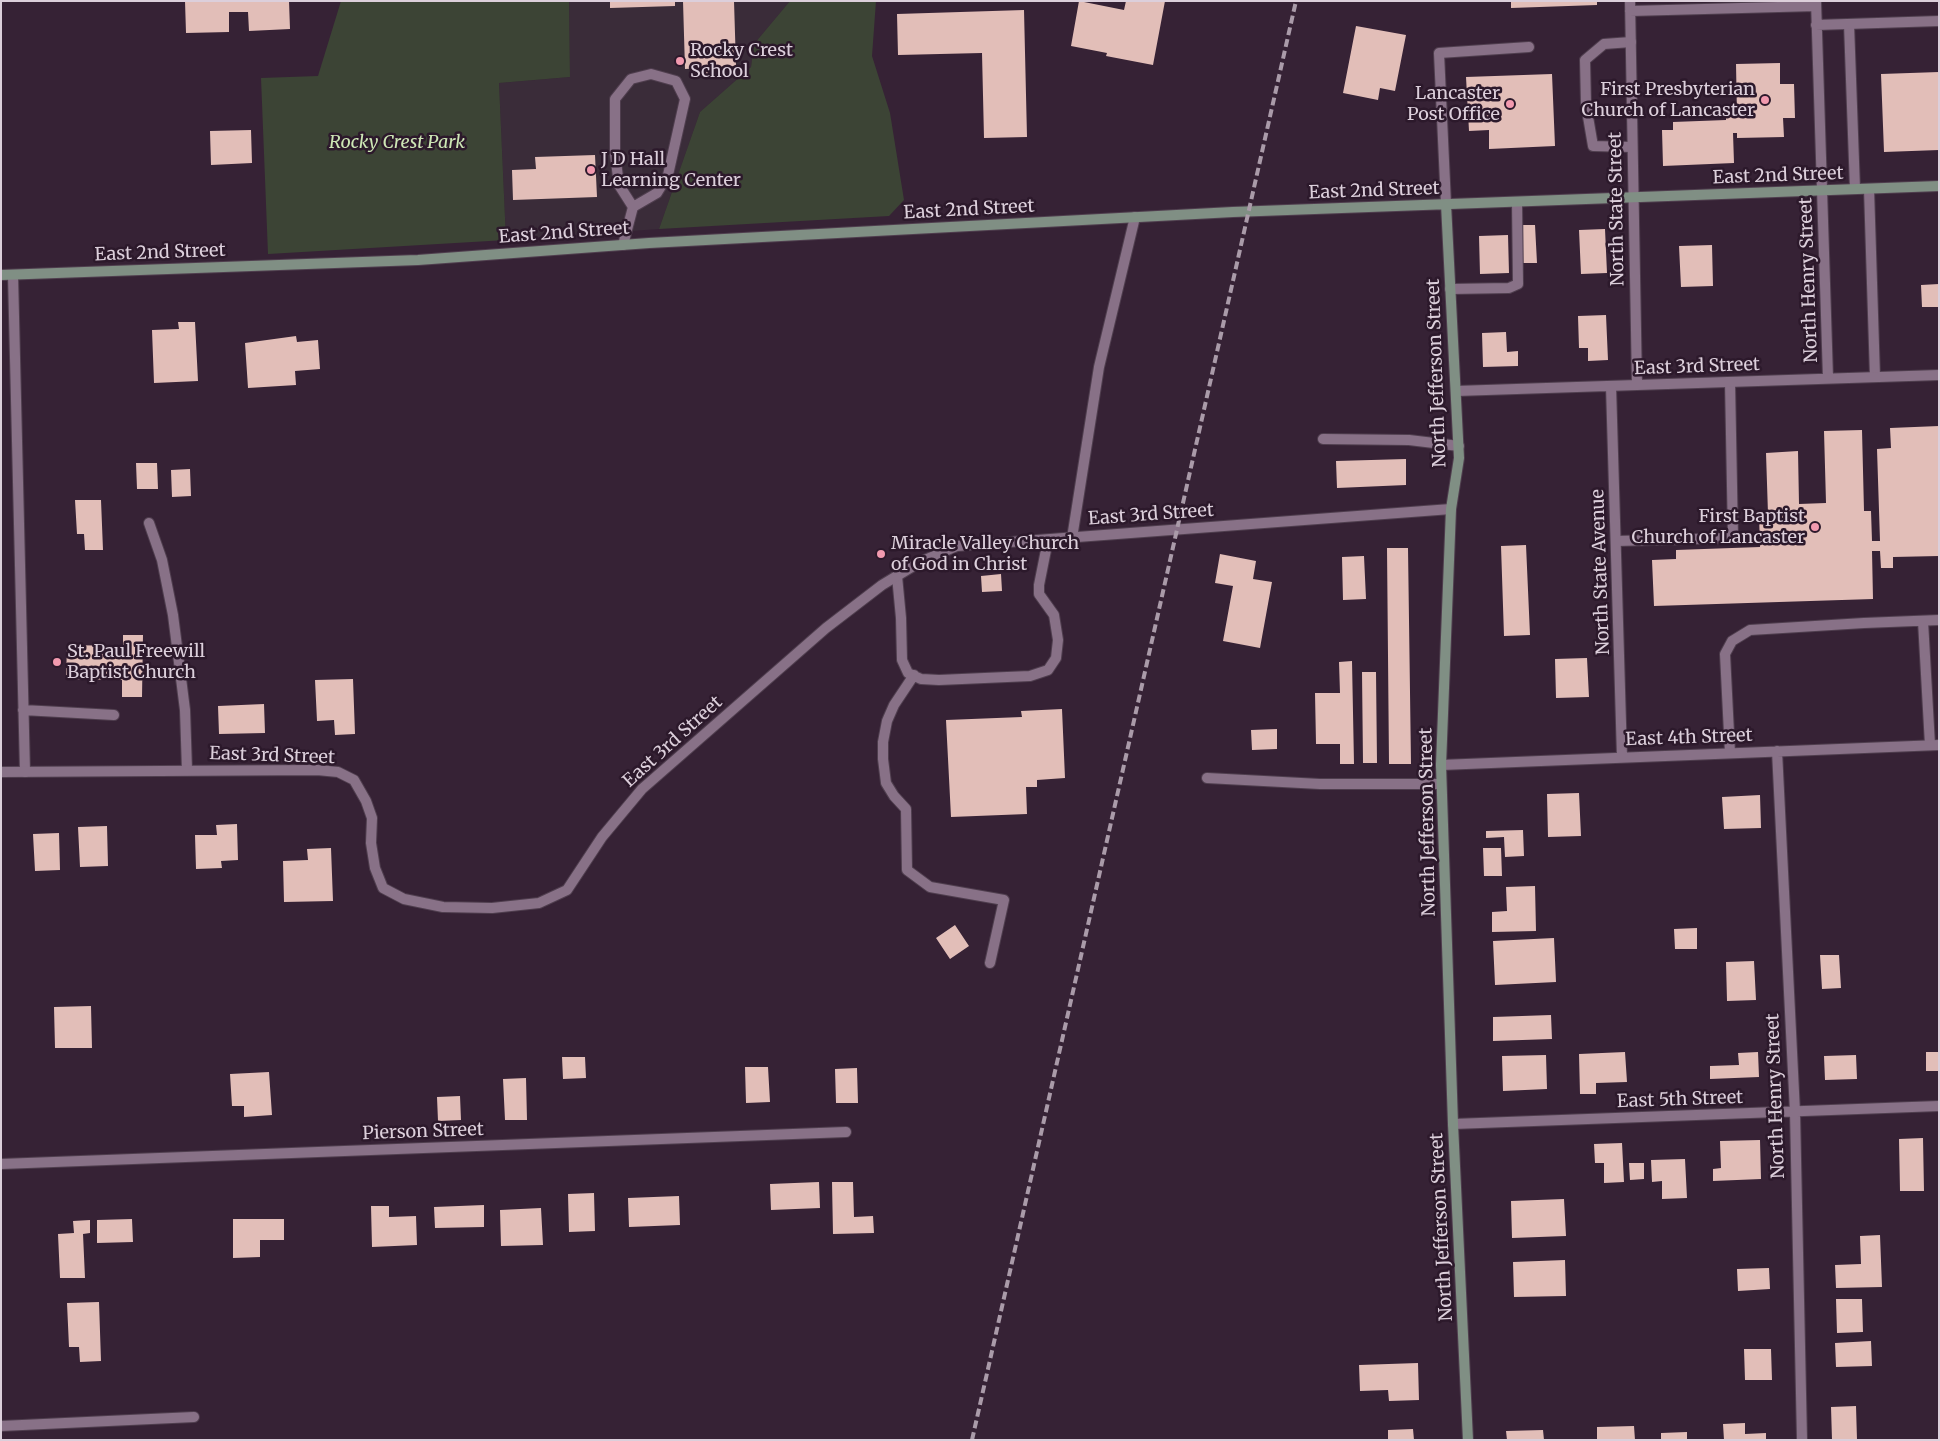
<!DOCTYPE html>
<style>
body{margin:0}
#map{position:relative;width:1940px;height:1441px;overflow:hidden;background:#362235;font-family:Merriweather,serif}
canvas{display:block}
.frame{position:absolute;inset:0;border:2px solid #dccfdb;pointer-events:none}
</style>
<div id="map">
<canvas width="1940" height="1441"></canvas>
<div class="frame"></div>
</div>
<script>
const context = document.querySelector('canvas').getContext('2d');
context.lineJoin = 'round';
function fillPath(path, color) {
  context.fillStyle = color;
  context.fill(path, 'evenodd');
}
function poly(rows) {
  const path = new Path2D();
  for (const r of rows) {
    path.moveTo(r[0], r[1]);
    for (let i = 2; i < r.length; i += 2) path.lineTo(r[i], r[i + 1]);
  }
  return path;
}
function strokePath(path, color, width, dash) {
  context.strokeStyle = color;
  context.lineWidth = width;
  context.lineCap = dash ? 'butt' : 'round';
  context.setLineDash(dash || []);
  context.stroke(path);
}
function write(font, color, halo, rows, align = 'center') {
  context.font = font + ' Merriweather,serif';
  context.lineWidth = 5;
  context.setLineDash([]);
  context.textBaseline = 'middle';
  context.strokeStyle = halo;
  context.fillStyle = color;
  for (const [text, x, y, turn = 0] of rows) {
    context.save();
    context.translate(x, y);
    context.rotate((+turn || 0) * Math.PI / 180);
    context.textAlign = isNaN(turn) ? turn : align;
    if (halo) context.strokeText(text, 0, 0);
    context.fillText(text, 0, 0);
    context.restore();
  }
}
const education = poly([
 [569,1,790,1,754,44,751,67,700,112,659,229,506,240,499,83,570,77]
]);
const green = poly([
 [341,1,569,1,570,77,499,83,506,240,268,254,261,78,318,76],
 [790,1,876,1,872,56,890,113,904,200,889,216,659,229,700,112,751,67,754,44]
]);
const building = poly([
 [185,1,289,1,290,29,249,31,248,12,229,12,229,32,186,33],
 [610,1,675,1,675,6,610,8],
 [683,1,734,1,736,66,717,67,717,76,704,77,704,68,685,69],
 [1079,1,1124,10,1126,1,1165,1,1153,65,1106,56,1107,53,1071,46],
 [1511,1,1597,1,1597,5,1511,8],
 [1024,10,1027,137,984,138,982,53,898,55,897,14],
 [1356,26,1406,35,1395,91,1380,88,1378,100,1343,93],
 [1780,63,1780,84,1794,84,1795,118,1783,118,1784,137,1737,138,1737,133,1733,133,1734,163,1663,166,1662,130,1673,130,1673,122,1726,120,1726,116,1737,116,1736,64],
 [1939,72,1939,150,1884,152,1881,74],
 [1552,74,1555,146,1489,149,1489,130,1469,131,1466,77],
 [251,130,252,163,211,165,210,131],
 [595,155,597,197,513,200,512,170,536,169,535,157],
 [1520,225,1535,225,1537,263,1521,263],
 [1605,229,1607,273,1581,274,1579,230],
 [1508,235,1509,273,1480,274,1479,236],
 [1712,245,1713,286,1681,287,1679,246],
 [1939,284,1939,307,1922,307,1921,285],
 [1606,315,1608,360,1588,361,1588,348,1579,348,1578,316],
 [178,322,195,322,198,381,154,383,152,330,179,329],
 [1506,332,1507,352,1518,351,1518,366,1483,367,1482,333],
 [296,336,297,342,318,340,320,369,295,371,296,385,248,388,245,343],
 [1939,426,1939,556,1893,557,1893,568,1881,568,1880,551,1872,551,1873,599,1654,606,1652,560,1676,559,1676,550,1760,547,1759,514,1768,514,1766,453,1798,451,1799,504,1826,503,1824,431,1862,430,1864,511,1871,511,1872,541,1880,541,1877,449,1891,448,1890,428],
 [1406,459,1406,485,1337,488,1336,461],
 [136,463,157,463,158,489,137,489],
 [190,469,191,496,172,497,171,470],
 [75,500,101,500,103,550,85,550,84,534,77,534],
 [1526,545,1530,635,1504,636,1501,546],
 [1387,548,1408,548,1411,764,1389,764],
 [1220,554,1256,561,1253,579,1272,582,1260,648,1223,641,1233,586,1215,583],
 [1364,556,1366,599,1343,600,1342,557],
 [1001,574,1002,591,982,592,981,576],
 [123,635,143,635,142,697,122,697,122,680,66,679,67,645,123,646],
 [1587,658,1589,697,1556,698,1555,659],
 [1352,661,1354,764,1340,764,1340,744,1316,744,1315,693,1340,693,1339,662],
 [1362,672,1376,672,1377,763,1363,763],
 [353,679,355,734,335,735,334,720,317,721,315,680],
 [264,704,265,733,219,734,218,706],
 [1062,709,1065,778,1037,780,1037,787,1026,787,1027,814,951,817,946,720,1022,717,1021,711],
 [1277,729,1277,749,1252,750,1251,730],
 [1579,793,1581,836,1548,837,1547,794],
 [1760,795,1761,828,1724,829,1722,797],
 [237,824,238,860,221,861,222,868,196,869,195,835,217,835,216,825],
 [107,826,108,866,80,867,78,827],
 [1523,830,1524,856,1505,857,1504,837,1486,838,1486,831],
 [59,833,60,870,35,871,33,834],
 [331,848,333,901,284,902,283,861,308,860,307,849],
 [1483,848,1501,848,1502,876,1484,876],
 [1535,886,1536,931,1492,932,1492,912,1507,911,1506,887],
 [955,925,969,946,950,959,936,938],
 [1697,928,1697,949,1675,949,1674,929],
 [1554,938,1556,982,1495,985,1493,941],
 [1820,955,1839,955,1841,988,1822,989],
 [1754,961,1756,1000,1727,1001,1726,962],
 [91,1006,92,1048,55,1048,54,1007],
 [1551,1015,1552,1039,1493,1041,1493,1017],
 [1625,1052,1627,1082,1596,1083,1596,1094,1580,1094,1579,1054],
 [1758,1052,1759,1077,1710,1079,1710,1066,1739,1065,1738,1053],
 [1926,1052,1939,1052,1939,1071,1926,1071],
 [1546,1055,1547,1089,1503,1091,1502,1056],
 [1856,1055,1857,1079,1825,1080,1824,1056],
 [562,1057,585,1057,586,1078,563,1079],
 [745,1067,768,1067,770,1102,746,1103],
 [857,1068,858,1103,836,1103,835,1069],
 [269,1072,272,1115,244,1117,244,1106,232,1106,230,1074],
 [526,1078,527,1120,505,1120,503,1079],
 [460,1096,461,1120,438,1121,437,1097],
 [1923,1138,1924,1191,1900,1191,1899,1139],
 [1760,1140,1761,1179,1713,1181,1713,1169,1721,1168,1720,1141],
 [1622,1143,1624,1182,1604,1183,1604,1163,1595,1163,1594,1144],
 [1685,1159,1687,1198,1662,1199,1662,1181,1652,1182,1651,1160],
 [1629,1163,1644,1163,1644,1179,1630,1180],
 [819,1182,820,1208,771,1210,770,1184],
 [832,1182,853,1182,854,1217,873,1216,874,1233,833,1234],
 [594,1193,595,1231,569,1232,568,1194],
 [679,1196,680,1225,629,1227,628,1198],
 [1564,1199,1566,1236,1512,1238,1511,1201],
 [484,1205,484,1227,435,1228,434,1207],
 [371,1206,389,1206,389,1217,416,1216,417,1245,372,1247],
 [541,1208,543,1245,501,1246,500,1210],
 [132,1219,133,1242,97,1243,97,1220],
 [233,1219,284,1219,284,1240,260,1240,260,1257,233,1258],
 [90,1220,90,1233,83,1234,85,1278,60,1278,58,1234,74,1233,73,1221],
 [1880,1235,1882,1287,1836,1288,1835,1265,1861,1264,1860,1236],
 [1565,1260,1566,1296,1514,1297,1513,1262],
 [1769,1268,1770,1289,1738,1291,1737,1269],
 [1836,1299,1862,1299,1863,1332,1837,1333],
 [99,1302,101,1361,80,1362,79,1347,69,1347,67,1303],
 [1871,1341,1872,1366,1836,1367,1835,1343],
 [1744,1349,1771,1349,1772,1380,1745,1380],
 [1418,1363,1419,1400,1389,1401,1388,1390,1360,1391,1359,1365],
 [1856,1406,1857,1440,1832,1440,1831,1407],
 [1745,1423,1745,1434,1766,1433,1766,1440,1724,1440,1723,1424],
 [1634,1426,1635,1440,1597,1440,1597,1427],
 [1413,1429,1414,1440,1388,1440,1388,1430],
 [1543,1430,1544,1440,1507,1440,1506,1431],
 [1687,1432,1687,1440,1661,1440,1661,1433]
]);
const lane = poly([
 [1849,24,1855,189],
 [1631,42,1604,44,1585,60,1586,105,1593,146,1632,147],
 [1869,189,1875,377],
 [1446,204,1439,53,1529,47],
 [623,245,633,207,657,193,668,175,685,99,676,81,651,74,631,79,615,99,615,154,619,185,633,207],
 [13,275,25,772],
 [1450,289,1509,288,1518,284,1517,202],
 [1323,439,1409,440,1459,446],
 [149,523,162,560,173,615,185,710,187,770],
 [1072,538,1099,367,1135,217],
 [1616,541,1733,538,1730,382],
 [897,576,901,618,902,660,908,673,921,679,939,680,1030,676,1048,670,1056,658,1058,640,1054,615,1039,594,1039,585,1048,540],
 [1923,621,1930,745],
 [914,675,894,705,887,721,883,742,883,759,886,783,894,796,906,809,907,870,930,887,1004,900,990,963],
 [23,710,114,715],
 [1730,753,1725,654,1732,641,1750,630,1864,623,1939,620],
 [1207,778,1320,784,1441,784],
 [1,1426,194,1417]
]);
const street = poly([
 [1630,1,1637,385],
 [1816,1,1828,378],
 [1630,11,1816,6],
 [1816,25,1939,21],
 [1611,386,1622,757],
 [1456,391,1939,375],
 [1777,751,1795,1112,1802,1440],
 [1441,765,1939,745],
 [1,772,317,770,338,772,354,780,366,801,372,818,371,843,375,868,383,888,404,899,443,907,492,908,539,903,567,890,602,837,642,789,826,628,882,585,920,562,957,546,1451,509],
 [1453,1124,1939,1106],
 [1,1164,846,1132]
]);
const secondary = poly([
 [1446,204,1459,458,1451,509,1441,765,1453,1124,1468,1440],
 [1,275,418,260,649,243,1233,212,1939,186]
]);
const rail = poly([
 [972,1440,1296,1]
]);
const markers = [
 [680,61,5,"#f29aaf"],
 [1765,100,5,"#f29aaf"],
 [1510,104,5,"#f29aaf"],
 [591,170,5,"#f29aaf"],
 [1815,527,5,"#f29aaf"],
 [881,554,5,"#f29aaf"],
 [57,662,5,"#f29aaf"]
];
const poiNames = [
 ["Rocky Crest",690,51],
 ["School",690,72],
 ["First Presbyterian",1755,90,"right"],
 ["Church of Lancaster",1755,111,"right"],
 ["Lancaster",1500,94,"right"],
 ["Post Office",1500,115,"right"],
 ["J D Hall",601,160],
 ["Learning Center",601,181],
 ["First Baptist",1805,517,"right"],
 ["Church of Lancaster",1805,538,"right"],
 ["Miracle Valley Church",891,544],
 ["of God in Christ",891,565],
 ["St. Paul Freewill",67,652],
 ["Baptist Church",67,673]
];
const parkNames = [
 ["Rocky Crest Park",397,143]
];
const streetNames = [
 ["East 2nd Street",1778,176,-2],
 ["East 2nd Street",1374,191,-2],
 ["North State Street",1617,209,-91],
 ["East 2nd Street",969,210,-3],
 ["East 2nd Street",564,233,-4],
 ["East 2nd Street",160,253,-2],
 ["North Henry Street",1809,280,-92],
 ["East 3rd Street",1697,367,-2],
 ["North Jefferson Street",1437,373,-92],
 ["East 3rd Street",1151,515,-4],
 ["North State Avenue",1601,572,-92],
 ["East 4th Street",1689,738,-2],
 ["East 3rd Street",673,742,-42],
 ["East 3rd Street",272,756,2],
 ["North Jefferson Street",1428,822,-91],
 ["North Henry Street",1776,1096,-92],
 ["East 5th Street",1680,1100,-2],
 ["Pierson Street",423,1132,-2],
 ["North Jefferson Street",1442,1227,-93]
];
fillPath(education, '#3a2c39');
fillPath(green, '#3c4435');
fillPath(building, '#e2beb8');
strokePath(lane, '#4f3e4e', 12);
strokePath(street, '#4f3e4e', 12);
strokePath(secondary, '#4f3e4e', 12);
strokePath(lane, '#887187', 10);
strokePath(street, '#887187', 10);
strokePath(secondary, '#808f84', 10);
strokePath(rail, '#aa9ba9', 4, [8, 4]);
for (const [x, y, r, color] of markers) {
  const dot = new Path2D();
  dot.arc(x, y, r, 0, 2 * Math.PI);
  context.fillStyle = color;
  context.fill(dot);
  strokePath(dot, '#2c192b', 2);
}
write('18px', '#dccfdb', '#2c192b', poiNames, 'left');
write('italic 18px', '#cde7b5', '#2c192b', parkNames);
write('18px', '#dccfdb', '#2c192b', streetNames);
</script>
